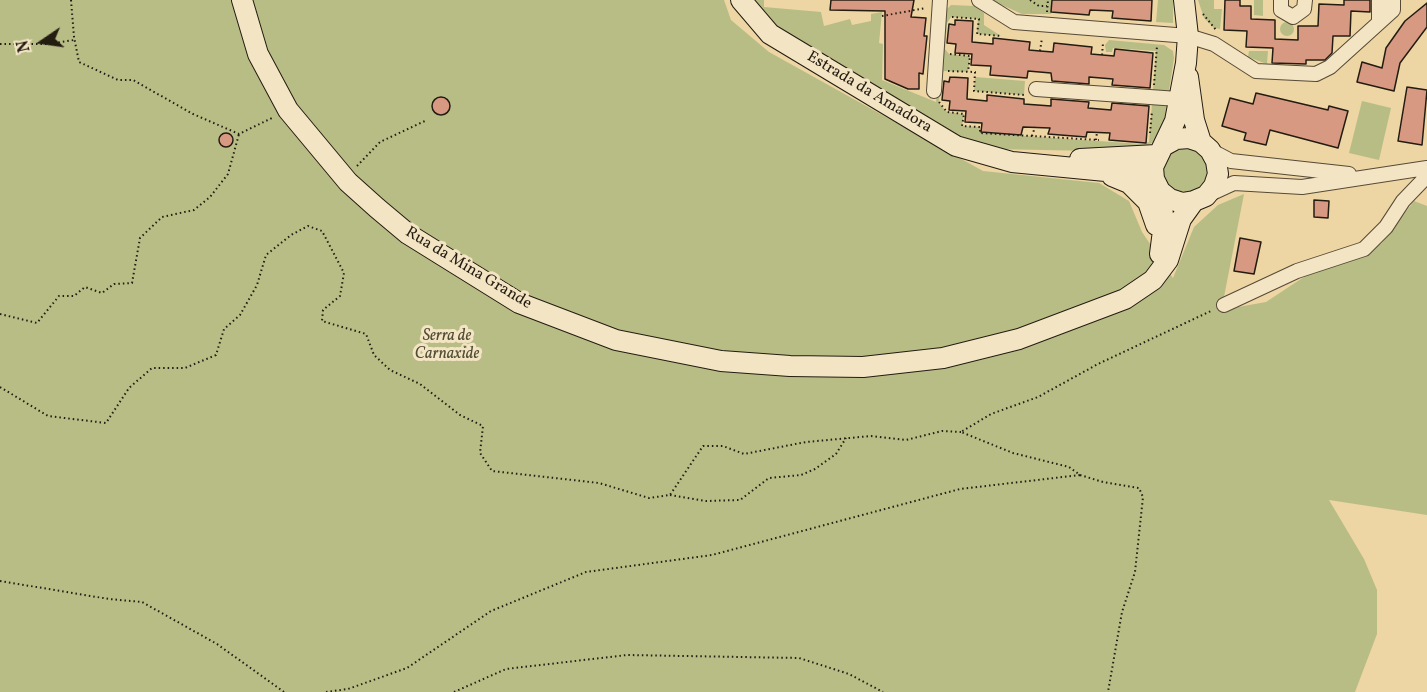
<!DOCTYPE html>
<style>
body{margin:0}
#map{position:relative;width:1427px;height:692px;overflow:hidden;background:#edd5a4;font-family:Vollkorn,serif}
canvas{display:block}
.north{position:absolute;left:12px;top:12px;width:60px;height:60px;-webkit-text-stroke:4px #f3e4c4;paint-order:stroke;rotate:257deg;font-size:16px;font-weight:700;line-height:24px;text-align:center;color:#231c11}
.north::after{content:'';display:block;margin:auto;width:21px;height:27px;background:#231c11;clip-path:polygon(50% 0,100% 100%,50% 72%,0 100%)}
</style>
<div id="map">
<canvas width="1427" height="692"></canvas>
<div class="north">N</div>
</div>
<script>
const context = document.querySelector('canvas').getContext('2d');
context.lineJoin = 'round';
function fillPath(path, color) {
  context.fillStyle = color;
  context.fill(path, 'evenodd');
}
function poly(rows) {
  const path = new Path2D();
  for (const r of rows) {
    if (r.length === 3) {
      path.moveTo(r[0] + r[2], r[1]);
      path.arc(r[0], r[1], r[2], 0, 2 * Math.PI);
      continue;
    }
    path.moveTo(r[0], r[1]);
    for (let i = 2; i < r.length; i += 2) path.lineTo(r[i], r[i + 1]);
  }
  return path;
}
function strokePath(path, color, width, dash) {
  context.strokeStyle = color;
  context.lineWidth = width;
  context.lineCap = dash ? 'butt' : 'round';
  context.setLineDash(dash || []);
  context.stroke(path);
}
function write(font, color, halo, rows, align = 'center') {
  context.font = font + ' Vollkorn,serif';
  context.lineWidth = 6;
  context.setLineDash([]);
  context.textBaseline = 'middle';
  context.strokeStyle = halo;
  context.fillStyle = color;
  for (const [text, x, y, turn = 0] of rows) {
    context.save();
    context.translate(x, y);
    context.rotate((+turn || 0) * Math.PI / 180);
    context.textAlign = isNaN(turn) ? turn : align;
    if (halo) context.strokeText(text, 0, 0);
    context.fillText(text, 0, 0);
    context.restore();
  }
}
const green = poly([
 [0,0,724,0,731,20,769,52,983,171,1099,183,1129,201,1142,232,1173,278,1194,227,1218,205,1244,194,1224,297,1227,309,1266,302,1307,275,1366,254,1382,243,1414,201,1427,206,1427,515,1329,500,1364,559,1377,590,1377,634,1355,692,0,692],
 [750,0,764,0,764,7,821,12,824,26,850,19,852,25,871,21,871,14,882,12,879,43,883,44,882,80,936,102,945,11,951,5,975,6,984,13,984,25,1001,36,977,34,978,19,951,17,947,23,945,49,949,54,970,56,968,72,944,71,941,75,939,103,947,112,964,114,962,126,980,127,981,133,1142,144,1149,142,1156,51,1113,48,1112,52,1106,52,1105,45,1109,40,1164,45,1173,51,1174,58,1163,130,1157,140,1145,147,1092,151,994,149,963,140,779,30],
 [991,0,1051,0,1051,14,1022,14],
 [1158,0,1173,0,1173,23,1156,22],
 [1198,0,1214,0,1214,9,1222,9,1220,29,1214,28,1204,18],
 [1254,0,1263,0,1263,16,1254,15],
 [1287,29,7],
 [1249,51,1268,51,1267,64,1248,57],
 [975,77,1025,81,1024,95,974,91],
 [1362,101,1391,108,1379,160,1349,153],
 [1186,171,23]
]);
const building = poly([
 [831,0,914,0,911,17,926,18,924,36,927,36,923,74,919,73,919,89,908,89,885,79,885,11,830,10,831,0],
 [1052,0,1152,0,1151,21,1112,18,1113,11,1090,10,1089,15,1051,12,1052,0],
 [1225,0,1240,0,1240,6,1251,6,1251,19,1275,20,1275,39,1298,40,1298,26,1318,26,1319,4,1344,5,1344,0,1370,0,1370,12,1351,11,1350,36,1333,36,1332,53,1325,60,1306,60,1306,64,1272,63,1273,48,1246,47,1247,31,1224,30,1225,0],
 [1427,3,1427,27,1400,63,1394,91,1357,82,1362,62,1382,68,1386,48,1405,21,1427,3],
 [955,20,973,21,972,42,993,44,993,38,1030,42,1029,50,1040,51,1053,52,1054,43,1092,47,1091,54,1114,56,1115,49,1153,53,1150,88,1112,85,1113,79,1089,77,1089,84,1052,81,1051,73,1028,71,1027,78,990,75,991,66,971,65,972,54,955,53,956,44,947,43,949,24,955,25,955,20],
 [950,77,968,78,967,99,987,101,987,95,1024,99,1024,104,1051,106,1051,99,1089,102,1088,108,1111,110,1112,103,1149,106,1146,143,1109,140,1110,133,1087,132,1086,137,1048,134,1050,128,1023,127,1021,135,981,132,982,123,965,122,966,111,949,110,950,101,942,100,944,81,949,82,950,77],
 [1407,87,1427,90,1422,145,1398,141,1407,87],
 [1256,93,1328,110,1329,106,1348,111,1338,148,1270,130,1266,145,1244,140,1246,133,1222,126,1230,98,1253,104,1256,93],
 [441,106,9],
 [226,140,7],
 [1314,200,1329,201,1328,218,1314,217,1314,200],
 [1240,238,1261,242,1254,274,1234,271,1240,238]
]);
const path = poly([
 [71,0,74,37,79,62,118,80,133,80,193,114,239,134,274,117],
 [1030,0,1039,6,1047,6],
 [1047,12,1048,0],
 [1203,14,1216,30],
 [882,16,926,8],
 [952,17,979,19,977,34,1001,36],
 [0,44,49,44,74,40],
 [1040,51,1042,38],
 [950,54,970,56,968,72],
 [1102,55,1103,43],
 [948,71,975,72,974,91,1024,95],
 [1154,85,1157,46],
 [939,102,947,112,964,114,962,126,980,127,980,133,1099,140],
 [1150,133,1152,111],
 [1032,136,1035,127],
 [1096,140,1097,132],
 [357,166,380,142,427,120],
 [0,314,37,323,59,296,74,296,85,287,102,293,114,284,132,283,140,238,162,217,194,210,210,197,228,174,239,134],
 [0,387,48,416,106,423,129,388,152,368,185,368,216,355,224,329,240,315,257,285,266,255,291,235,308,226,322,231,344,273,340,296,323,310,322,321,366,334,374,355,390,370,420,384,460,415,483,426,480,453,492,471,599,483,649,498,670,495,703,446,723,446,744,454,806,442,871,436,906,440,942,431,961,432],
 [1080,475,1103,482,1139,488,1143,497,1135,572,1122,612,1108,692],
 [670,495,706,501,740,500,769,478,801,475,815,469,836,454,846,438],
 [0,581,109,599,142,602,217,644,284,692],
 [326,692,348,689,407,668,491,611,586,572,712,555,960,489,1080,475,1069,467,1013,453,961,432,991,414,1038,397,1098,364,1213,310],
 [454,692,506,669,627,655,799,658,849,674,883,692]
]);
const street = poly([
 [979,0,1014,22,1188,36,1214,44,1256,71,1316,74,1330,67,1393,10,1393,0],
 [1281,0,1281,10,1293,17,1304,9,1305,0],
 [1379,21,1379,0],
 [1036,89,1178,99],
 [934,91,940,0],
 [1210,150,1231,161,1349,174],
 [1208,195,1234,183,1302,187,1427,168],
 [1224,305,1297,271,1364,249,1386,227,1403,201,1427,176]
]);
const secondary = poly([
 [242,0,258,54,288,110,348,182,377,208,408,234,519,303,616,340,721,361,790,366,863,367,943,358,1019,339,1125,299,1153,280,1168,260,1181,219,1194,201],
 [741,0,770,34,956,146,1012,162,1137,174,1154,179],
 [1188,77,1194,120,1201,142],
 [1165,145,1176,139,1189,138,1201,142,1210,150,1216,161,1218,174,1214,186,1206,196,1194,201,1182,203,1170,199,1160,191,1154,179,1153,167,1175,121,1186,63,1188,36,1184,0],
 [1080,159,1157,155],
 [1112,176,1129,183,1148,202,1156,225],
 [1160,254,1164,223,1160,191]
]);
const streetNames = [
 ["Estrada da Amadora",869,93,31],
 ["Rua da Mina Grande",468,269,31]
];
const parkNames = [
 ["Serra de",447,337],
 ["Carnaxide",447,355]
];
fillPath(green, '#b8bd86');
fillPath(building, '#d89983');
strokePath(building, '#231c11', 1.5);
strokePath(street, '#564a36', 16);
strokePath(secondary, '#231c11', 22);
strokePath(path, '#231c11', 2, [1.5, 3]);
strokePath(street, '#f3e4c4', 14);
strokePath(secondary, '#f3e4c4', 20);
write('16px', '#231c11', '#f3e4c4', streetNames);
write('italic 16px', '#504c34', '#f3e4c4', parkNames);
</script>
